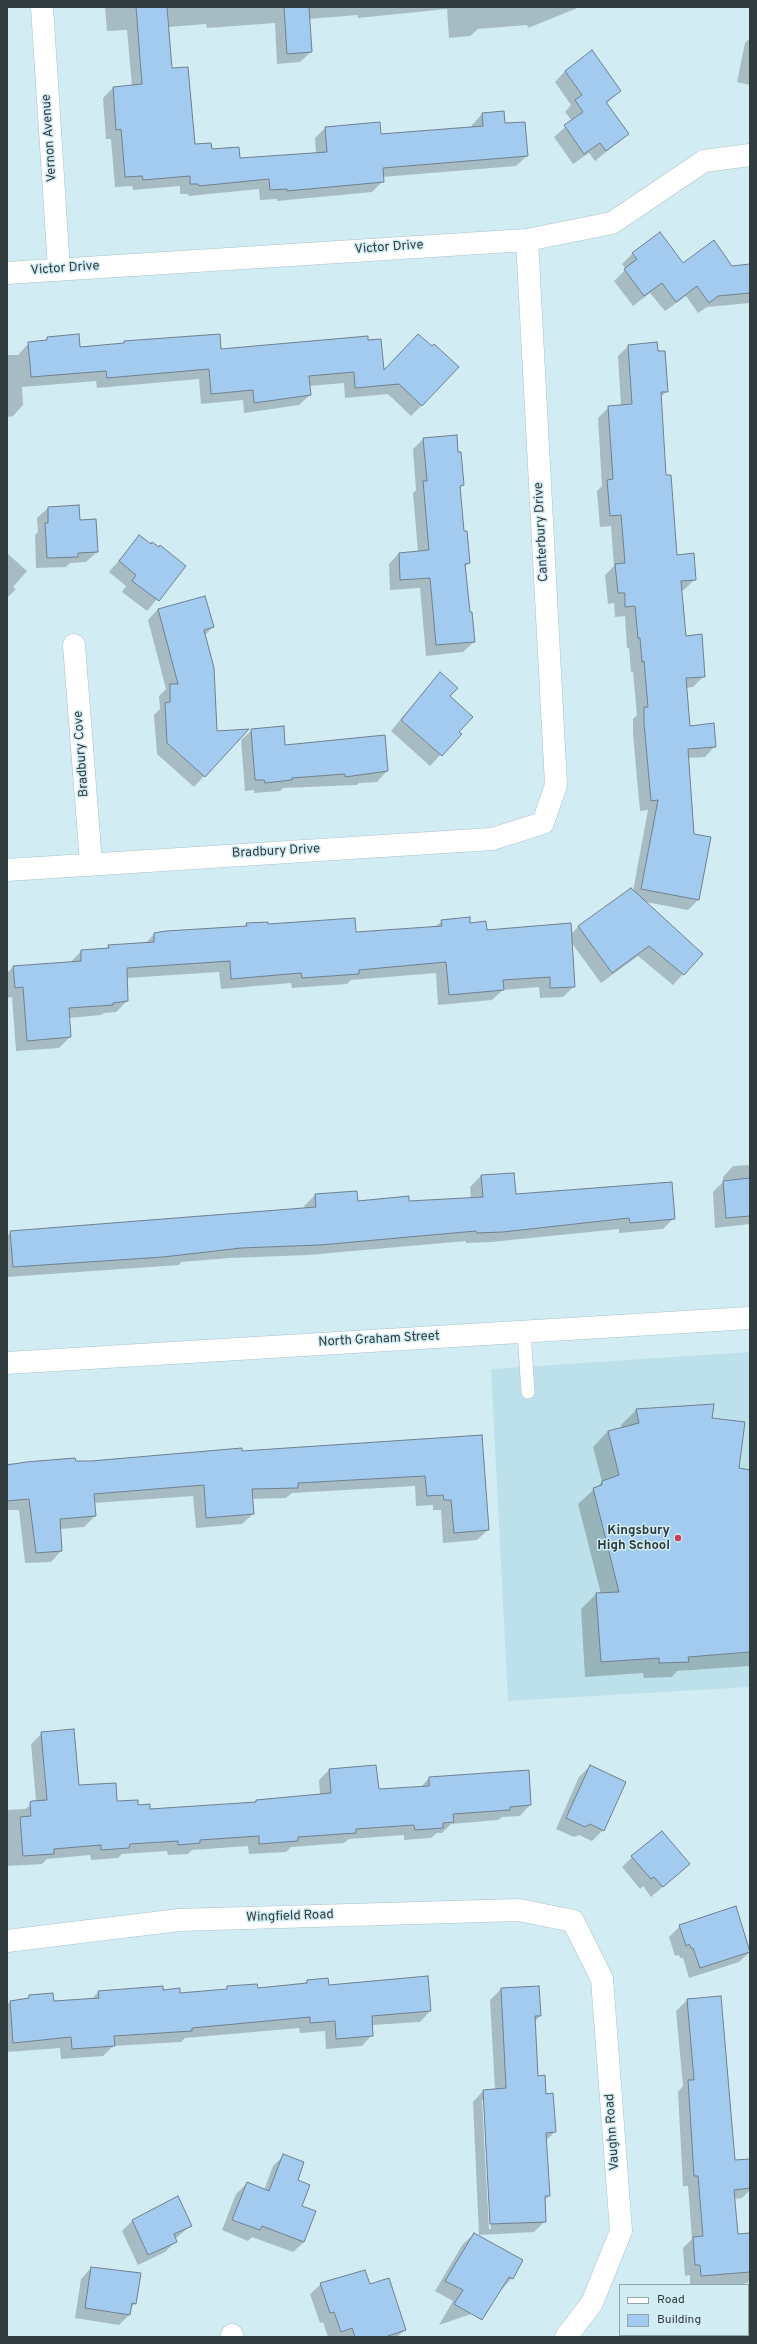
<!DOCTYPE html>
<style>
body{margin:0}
#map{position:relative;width:757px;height:2344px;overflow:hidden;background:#d1ecf3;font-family:Overpass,sans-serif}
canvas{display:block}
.frame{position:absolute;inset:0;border:8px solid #313c3f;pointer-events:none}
.legend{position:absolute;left:619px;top:2284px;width:130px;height:52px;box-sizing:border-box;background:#d1ecf3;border:1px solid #91a6ab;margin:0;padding:5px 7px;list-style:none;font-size:12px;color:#313c3f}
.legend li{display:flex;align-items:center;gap:8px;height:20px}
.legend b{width:20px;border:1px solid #91a6ab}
</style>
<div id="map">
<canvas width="757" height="2344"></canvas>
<div class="frame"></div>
<ul class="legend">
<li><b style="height:5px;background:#fff"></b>Road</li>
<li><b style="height:11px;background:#a3cbf0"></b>Building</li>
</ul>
</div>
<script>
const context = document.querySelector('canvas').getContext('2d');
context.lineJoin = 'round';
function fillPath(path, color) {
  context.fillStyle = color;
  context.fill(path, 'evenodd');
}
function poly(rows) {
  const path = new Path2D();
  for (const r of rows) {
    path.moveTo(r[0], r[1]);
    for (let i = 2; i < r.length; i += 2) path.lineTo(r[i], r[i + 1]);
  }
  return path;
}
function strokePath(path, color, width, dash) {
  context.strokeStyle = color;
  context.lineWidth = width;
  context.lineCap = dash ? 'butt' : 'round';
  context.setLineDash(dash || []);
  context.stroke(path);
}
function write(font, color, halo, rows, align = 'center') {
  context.font = font + ' Overpass,sans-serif';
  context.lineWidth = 3;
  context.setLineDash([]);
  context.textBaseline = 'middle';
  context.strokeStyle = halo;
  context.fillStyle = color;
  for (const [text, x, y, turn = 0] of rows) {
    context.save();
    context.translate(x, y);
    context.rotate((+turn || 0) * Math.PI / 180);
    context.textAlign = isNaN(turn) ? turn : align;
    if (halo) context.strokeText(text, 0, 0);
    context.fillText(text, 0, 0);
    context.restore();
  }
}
const built = poly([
 [750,1352,750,1687,508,1701,491,1369]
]);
const shadow = poly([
 [105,7,580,7,528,28,527,25,478,29,470,36,449,38,447,9,358,18,358,15,308,19,311,52,300,62,277,64,275,23,207,28,206,24,168,27,171,69,194,145,239,159,316,154,315,138,325,128,380,135,472,128,472,125,482,114,504,124,527,156,516,166,382,177,383,181,372,192,277,201,277,199,260,200,259,189,189,196,188,194,180,194,180,186,133,190,132,186,115,187,111,139,106,139,103,98,113,88,132,86,127,30,107,31],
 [750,38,750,85,737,82,745,43],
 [565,71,620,91,606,104,628,134,595,161,589,153,573,164,554,137,572,121,565,112,571,105,555,82],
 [633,253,683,264,732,267,750,265,750,303,707,307,698,313,686,296,665,311,650,293,633,306,614,281,626,269,622,264],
 [47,338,79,348,121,345,124,342,220,350,367,341,383,372,408,346,422,405,411,416,388,394,345,398,344,383,309,386,310,395,299,405,244,413,243,400,201,404,199,379,97,388,96,381,22,387,23,405,13,416,7,417,7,355,18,355,29,343,44,342],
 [628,346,667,391,660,398,665,476,676,556,695,579,684,590,681,590,685,637,704,676,693,687,685,688,689,727,715,746,705,757,688,758,698,900,688,910,646,902,701,954,673,985,638,956,601,983,571,942,574,986,563,997,540,998,539,987,503,990,492,1000,438,1005,436,973,351,980,347,984,292,988,291,983,221,989,219,972,126,978,127,1001,116,1012,104,1013,101,1015,69,1018,70,1037,59,1048,16,1051,12,997,7,998,7,973,13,967,70,963,81,951,106,949,109,946,145,944,154,934,243,927,247,924,355,933,435,927,442,921,470,924,486,931,571,934,578,927,633,891,648,810,640,811,633,734,633,719,637,715,633,672,631,672,629,648,627,648,625,616,615,617,614,603,608,604,605,575,614,566,611,526,600,527,597,491,602,486,598,418,609,407,621,406,618,356],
 [423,439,458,453,463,485,460,488,464,532,469,563,465,567,469,613,474,642,463,652,426,656,420,588,390,590,389,564,399,553,418,552,413,493,416,490,413,449],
 [78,506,79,521,97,552,86,562,70,563,66,567,36,568,35,535,38,532,37,518,48,508],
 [139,537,185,566,147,611,122,592,126,586,109,572],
 [7,553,27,571,13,587,16,589,7,598],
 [158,609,213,627,205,635,204,776,194,787,157,754,154,715,160,709,159,696,166,689,148,620],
 [430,684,449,696,458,732,460,734,430,766,391,731],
 [252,730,284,746,387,771,377,782,359,783,357,785,283,788,280,791,254,793,254,790,245,791,241,740],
 [750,1165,750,1224,715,1228,713,1192,723,1182,723,1177,733,1166],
 [513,1174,515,1195,674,1218,663,1229,619,1233,619,1229,491,1242,466,1243,466,1241,308,1255,230,1258,181,1262,179,1265,7,1277,7,1236,11,1232,305,1209,304,1206,315,1195,356,1192,357,1202,408,1202,471,1199,470,1187,481,1176],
 [636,1410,711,1419,737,1469,750,1471,750,1666,677,1671,672,1677,644,1678,643,1673,585,1677,581,1609,596,1594,601,1594,578,1504,602,1482,593,1447,608,1431,622,1428,621,1425],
 [481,1436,488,1530,477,1540,443,1543,441,1510,433,1510,433,1505,416,1506,415,1486,292,1493,286,1498,251,1499,253,1514,242,1524,196,1528,193,1496,94,1503,95,1516,84,1527,60,1529,61,1551,51,1562,25,1563,19,1510,7,1510,7,1464,74,1459,75,1462,91,1462],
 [42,1733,78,1786,116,1802,149,1810,254,1803,257,1800,320,1795,319,1780,329,1770,378,1790,420,1788,429,1778,530,1805,520,1816,502,1817,498,1820,451,1824,442,1833,437,1833,431,1838,404,1840,404,1835,349,1839,344,1843,291,1847,286,1852,249,1854,248,1846,192,1850,188,1854,168,1855,167,1851,122,1854,118,1858,91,1860,90,1855,47,1859,42,1864,7,1866,7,1810,25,1809,36,1801,31,1744],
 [590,1766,603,1830,592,1841,579,1835,574,1837,556,1829,579,1777],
 [632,1857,689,1864,651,1897,643,1886,640,1889,622,1867],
 [680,1926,750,1952,739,1962,689,1978,683,1958,680,1958,679,1955,675,1956,669,1937],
 [307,1981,430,2011,420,2022,372,2025,372,2035,362,2046,326,2049,325,2031,300,2033,299,2028,185,2038,181,2042,113,2046,103,2056,61,2059,60,2048,7,2052,7,2005,10,2002,26,2000,30,1996,53,2002,91,2000,98,1992,162,1991,179,1994,224,1991,228,1987,258,1989,303,1985],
 [501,1989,540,2016,534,2022,538,2077,555,2132,545,2141,549,2196,544,2201,545,2221,534,2232,479,2235,473,2102,483,2091,495,2090,490,2000],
 [482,2100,484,2100,491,2229,489,2229],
 [720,1997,734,2161,750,2160,750,2190,742,2198,734,2199,737,2235,750,2234,750,2282,739,2285,690,2285,690,2275,685,2276,683,2248,692,2239,688,2186,683,2186,678,2092,683,2086,676,2011,687,2000],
 [284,2155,296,2181,301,2206,304,2242,293,2252,252,2237,248,2241,222,2230,236,2194,247,2183,264,2190,273,2166],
 [133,2220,190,2226,175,2239,176,2241,165,2252,138,2265,122,2231],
 [474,2234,512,2278,483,2310,439,2325,453,2301,435,2291,463,2244],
 [91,2268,135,2303,131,2308,130,2314,119,2325,75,2318,81,2279],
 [321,2284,369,2285,405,2330,397,2337,328,2337,323,2322,320,2323,310,2294],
 [748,2333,750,2333,750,2337,655,2337,655,2335,748,2335]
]);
const building = poly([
 [136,7,167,7,172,68,188,67,195,144,211,143,212,149,239,147,240,158,327,152,325,127,380,122,381,134,483,126,482,113,504,111,505,123,525,122,528,156,383,168,384,182,287,191,287,189,270,190,269,179,199,186,198,184,190,184,190,176,143,180,142,176,125,177,121,129,116,130,113,87,142,84,136,7],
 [284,7,309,7,312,52,287,54,284,7],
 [592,50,621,91,606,102,629,134,606,151,600,143,584,154,564,125,583,112,575,100,582,95,565,71,592,50],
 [660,232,683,263,714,240,732,266,750,264,750,293,718,296,709,303,697,286,676,302,662,283,644,296,624,269,637,259,632,253,660,232],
 [79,334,80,347,124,343,124,341,220,334,221,349,368,336,368,340,381,339,384,370,418,334,432,346,434,344,459,367,422,406,399,384,355,388,354,372,309,376,311,395,254,403,253,390,211,394,209,369,107,378,106,371,31,377,28,342,47,340,47,337,79,334],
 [657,342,658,351,665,351,668,392,661,392,666,475,671,475,677,555,694,553,696,580,681,581,686,636,702,634,705,677,686,678,690,726,714,723,716,747,688,749,694,834,711,837,699,900,641,889,658,800,651,801,644,723,644,707,648,707,644,661,642,662,640,638,638,638,635,606,625,607,625,593,618,593,615,564,625,563,621,515,610,516,607,480,613,479,608,406,632,404,628,345,657,342],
 [457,435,458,452,461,452,464,485,460,486,464,531,467,531,470,563,465,564,470,612,472,612,475,642,436,645,430,578,400,580,399,553,429,550,423,481,427,481,423,438,457,435],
 [79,505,80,520,96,519,98,552,78,553,78,557,47,558,45,523,48,523,48,507,79,505],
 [139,535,151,544,152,542,159,547,160,545,186,566,159,601,132,581,136,575,119,561,139,535],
 [205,596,214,627,204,630,214,668,217,731,249,729,205,777,167,743,165,703,170,702,170,684,178,684,158,609,205,596],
 [440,672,458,688,450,696,473,717,459,732,462,734,442,756,401,720,440,672],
 [284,726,285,745,385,735,388,771,345,777,345,774,292,778,292,780,265,783,264,780,255,780,251,729,284,726],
 [631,888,703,954,684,975,649,946,612,973,578,926,631,888],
 [470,917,470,923,486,921,487,930,571,923,575,987,550,988,550,977,503,980,504,990,449,995,446,962,359,970,359,974,302,978,301,973,231,979,230,961,127,968,128,1001,113,1003,113,1005,69,1008,71,1037,27,1041,23,987,15,988,13,966,81,961,81,950,109,948,108,945,154,942,154,933,166,931,247,926,246,923,268,922,268,924,355,918,356,932,442,926,441,920,470,917],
 [514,1173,516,1194,672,1182,675,1219,630,1223,629,1218,503,1232,477,1233,476,1231,320,1245,241,1248,163,1257,13,1267,10,1231,316,1207,315,1194,357,1191,358,1201,409,1196,409,1201,483,1197,481,1175,514,1173],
 [750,1178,750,1216,726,1218,723,1181,750,1178],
 [714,1404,712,1418,745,1422,739,1468,750,1470,750,1652,688,1657,689,1662,659,1663,659,1658,601,1662,596,1593,619,1592,593,1488,602,1485,602,1481,619,1475,608,1431,639,1423,636,1409,714,1404],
 [482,1435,489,1530,454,1533,451,1500,444,1500,443,1495,427,1496,425,1476,298,1483,298,1488,252,1489,254,1514,206,1518,204,1485,94,1494,96,1516,60,1519,62,1551,36,1553,29,1499,7,1501,7,1465,26,1462,75,1458,76,1461,91,1461,242,1448,242,1451,482,1435],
 [74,1729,79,1785,116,1783,117,1801,138,1800,138,1805,150,1804,150,1809,256,1802,256,1800,331,1793,329,1769,376,1765,379,1789,429,1786,429,1777,529,1770,531,1805,510,1807,510,1810,453,1814,454,1822,443,1823,443,1828,415,1830,414,1825,356,1829,356,1833,298,1837,298,1841,259,1844,259,1836,200,1840,200,1843,178,1845,178,1841,130,1844,129,1848,101,1850,101,1845,54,1849,54,1854,23,1856,20,1817,31,1816,30,1802,32,1801,47,1800,41,1732,74,1729],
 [590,1765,626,1782,604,1831,590,1824,585,1827,566,1818,590,1765],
 [662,1831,690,1864,663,1887,654,1877,651,1879,631,1856,662,1831],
 [736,1906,750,1952,700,1968,693,1948,691,1948,689,1944,686,1946,679,1925,736,1906],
 [428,1976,431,2011,372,2016,373,2036,336,2039,335,2021,310,2023,310,2017,192,2028,192,2031,114,2036,115,2046,72,2049,71,2037,13,2043,10,2001,29,1998,29,1995,53,1993,54,2001,99,1998,98,1991,163,1986,163,1990,180,1988,180,1993,227,1989,227,1986,257,1984,258,1988,307,1983,307,1980,328,1978,329,1985,428,1976],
 [539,1986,541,2016,535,2016,538,2076,545,2075,546,2094,553,2093,556,2132,546,2133,550,2196,545,2196,546,2222,490,2224,483,2090,506,2088,501,1988,539,1986],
 [721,1996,735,2160,750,2159,750,2188,734,2190,738,2234,750,2233,750,2272,701,2276,700,2265,695,2265,693,2237,703,2236,698,2176,694,2176,688,2080,694,2080,687,1999,721,1996],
 [283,2154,304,2162,298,2180,310,2185,302,2206,316,2211,304,2242,262,2226,260,2230,232,2220,247,2182,269,2191,283,2154],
 [178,2196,192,2226,174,2234,177,2242,148,2255,132,2220,178,2196],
 [474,2233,523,2260,513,2279,509,2277,482,2320,454,2304,463,2290,445,2281,474,2233],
 [91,2267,141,2273,136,2304,132,2303,130,2315,85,2308,91,2267],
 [365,2270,370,2284,389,2278,406,2330,385,2337,355,2337,352,2328,341,2332,334,2312,330,2313,320,2283,365,2270]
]);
const service = poly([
 [524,1332,528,1392]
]);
const minor = poly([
 [42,7,59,269],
 [7,273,527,240,612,223,704,161,750,155],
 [74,645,91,863],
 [7,870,492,839,543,823,556,785,527,240],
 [7,1941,179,1920,519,1910,573,1921,602,1979,621,2231,592,2303,566,2337],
 [232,2335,232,2337]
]);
const secondary = poly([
 [7,1363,750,1318]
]);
const markers = [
 [678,1538,4,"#cc3d59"]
];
const streetNames = [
 ["Vernon Avenue",50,138,-94],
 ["Victor Drive",389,248,-4],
 ["Victor Drive",65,269,-4],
 ["Canterbury Drive",542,532,-93],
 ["Bradbury Cove",82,754,-94],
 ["Bradbury Drive",276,852,-3],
 ["North Graham Street",379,1340,-3],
 ["Wingfield Road",290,1917,-2],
 ["Vaughn Road",613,2132,-94]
];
const poiNames = [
 ["Kingsbury",670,1531],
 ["High School",670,1546]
];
fillPath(built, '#bde1ea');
fillPath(shadow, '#0003');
fillPath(building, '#a3cbf0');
strokePath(building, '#70808f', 1);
strokePath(service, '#a9c3ca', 14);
strokePath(minor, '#a9c3ca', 23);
strokePath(secondary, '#a9c3ca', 23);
strokePath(service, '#fff', 13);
strokePath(minor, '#fff', 22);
strokePath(secondary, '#fff', 22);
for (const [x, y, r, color] of markers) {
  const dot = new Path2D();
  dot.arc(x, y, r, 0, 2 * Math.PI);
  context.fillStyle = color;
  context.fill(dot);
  strokePath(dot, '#d1ecf3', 1.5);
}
write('13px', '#313c3f', '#d1ecf3', streetNames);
write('bold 13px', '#313c3f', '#d1ecf3', poiNames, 'right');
</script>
